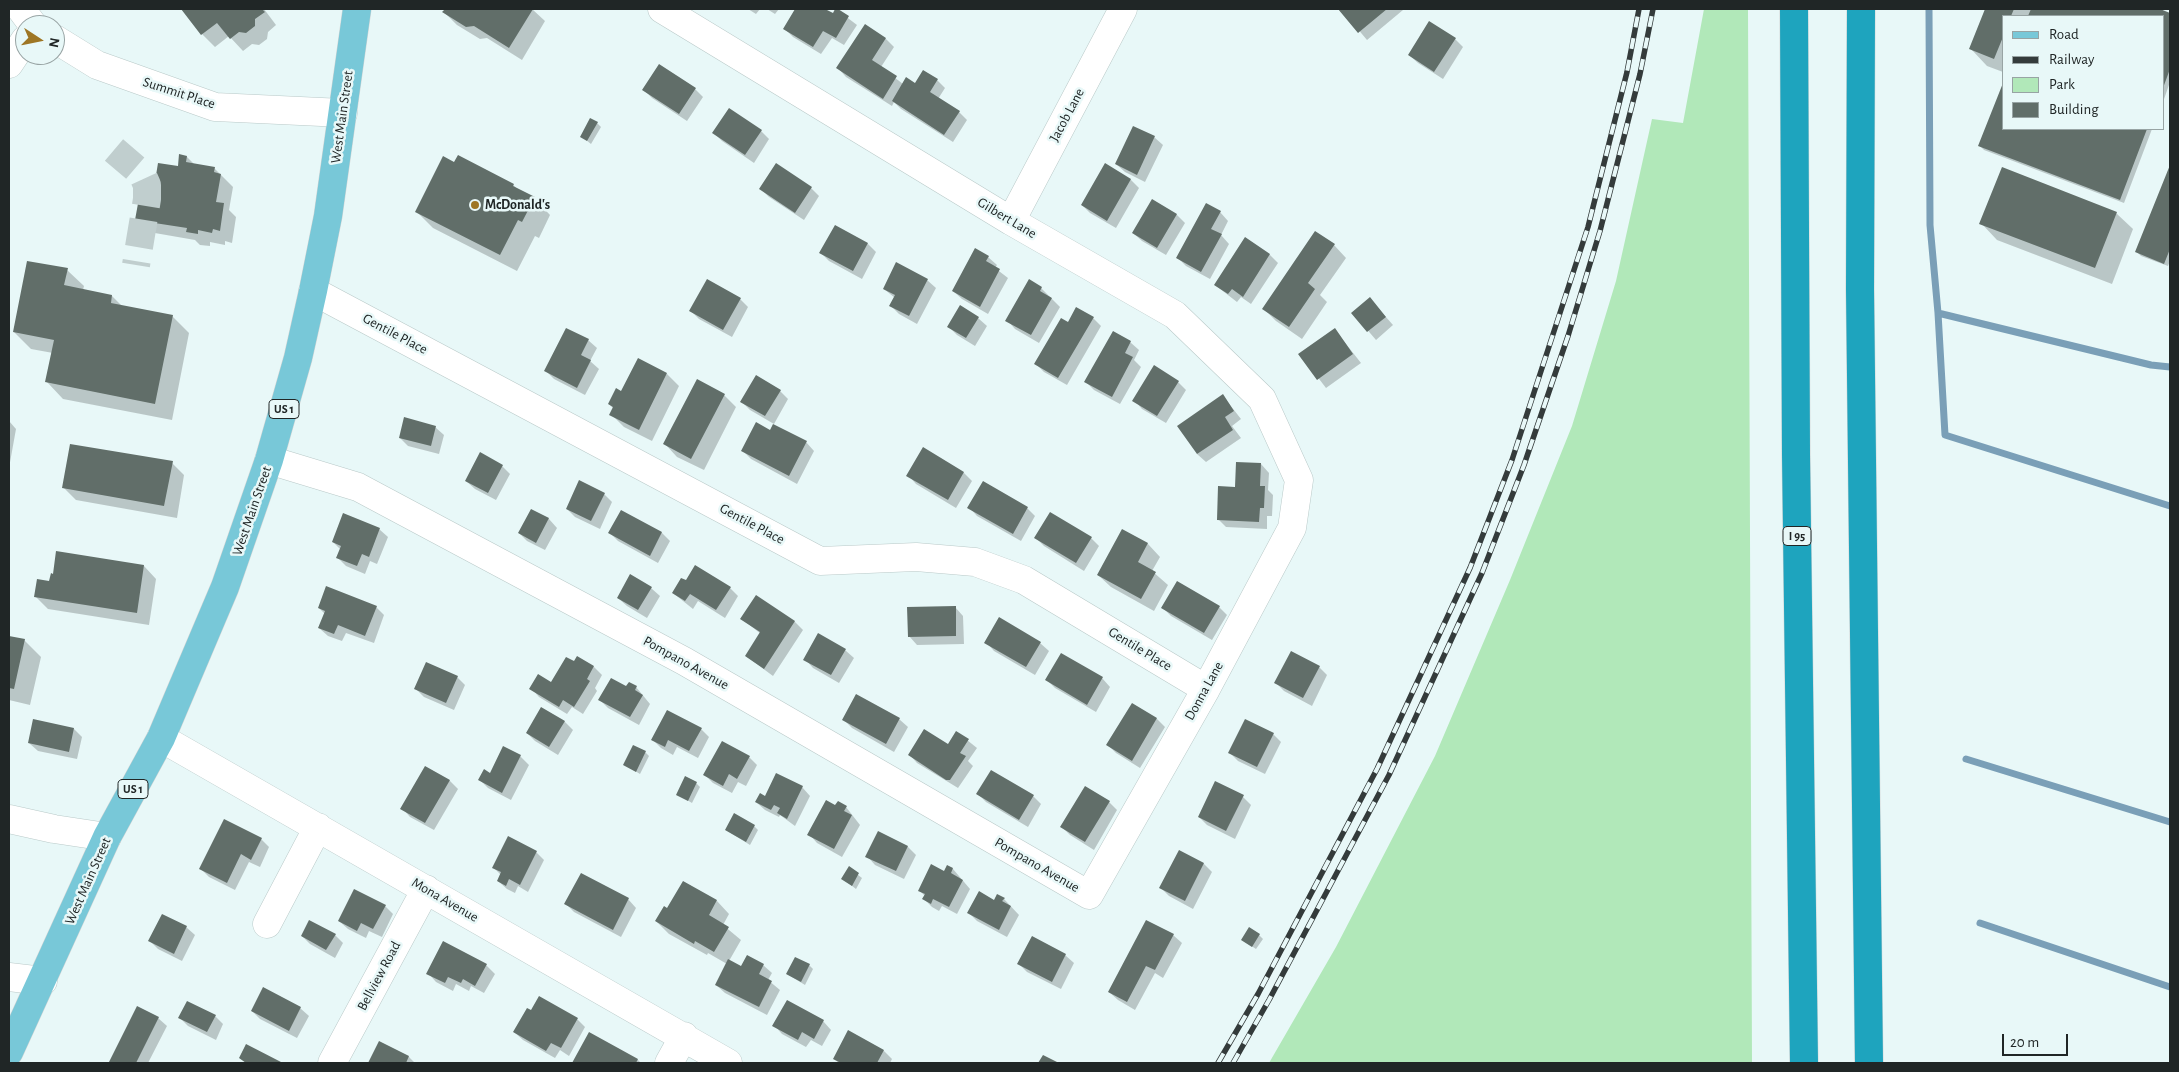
<!DOCTYPE html>
<style>
body{margin:0}
#map{position:relative;width:2179px;height:1072px;overflow:hidden;background:#e8f8f8;font-family:"Alegreya Sans",sans-serif}
canvas{display:block}
.frame{position:absolute;inset:0;border:10px solid #202626;pointer-events:none}
.legend{position:absolute;left:2002px;top:15px;width:162px;height:115px;box-sizing:border-box;background:#e8f8f8;border:1px solid #98a4a4;margin:0;padding:6px 9px;list-style:none;font-size:15px;color:#202626}
.legend li{display:flex;align-items:center;gap:10px;height:25px}
.legend b{width:25px;border:1px solid #98a4a4}
.north{position:absolute;left:15px;top:15px;width:50px;height:50px;box-sizing:border-box;background:#e8f8f8;border:1px solid #98a4a4;border-radius:50%;rotate:101deg;font-size:14px;font-weight:700;line-height:20px;text-align:center;color:#202626}
.north::after{content:'';display:block;margin:auto;width:18px;height:22px;background:#9e7624;clip-path:polygon(50% 0,100% 100%,50% 72%,0 100%)}
.scale{position:absolute;left:2002px;top:1034px;width:66px;height:22px;box-sizing:border-box;border:2px solid #202626;border-top:0;padding-left:6px;font-size:15px;line-height:18px;white-space:nowrap;color:#202626;-webkit-text-stroke:4px #e8f8f8;paint-order:stroke}
</style>
<div id="map">
<canvas width="2179" height="1072"></canvas>
<div class="frame"></div>
<ul class="legend">
<li><b style="height:6px;background:#78c8d8"></b>Road</li>
<li><b style="height:6px;background:#343b3b"></b>Railway</li>
<li><b style="height:14px;background:#b1e8b9"></b>Park</li>
<li><b style="height:14px;background:#616e69"></b>Building</li>
</ul>
<div class="north">N</div>
<div class="scale">20 m</div>
</div>
<script>
const context = document.querySelector('canvas').getContext('2d');
context.lineJoin = 'round';
function fillPath(path, color) {
  context.fillStyle = color;
  context.fill(path, 'evenodd');
}
function poly(rows) {
  const path = new Path2D();
  for (const r of rows) {
    path.moveTo(r[0], r[1]);
    for (let i = 2; i < r.length; i += 2) path.lineTo(r[i], r[i + 1]);
  }
  return path;
}
function strokePath(path, color, width, dash) {
  context.strokeStyle = color;
  context.lineWidth = width;
  context.lineCap = dash ? 'butt' : 'round';
  context.setLineDash(dash || []);
  context.stroke(path);
}
function write(font, color, halo, rows, align = 'center') {
  context.font = font + ' "Alegreya Sans",sans-serif';
  context.lineWidth = 5;
  context.setLineDash([]);
  context.textBaseline = 'middle';
  context.strokeStyle = halo;
  context.fillStyle = color;
  for (const [text, x, y, turn = 0] of rows) {
    context.save();
    context.translate(x, y);
    context.rotate((+turn || 0) * Math.PI / 180);
    context.textAlign = isNaN(turn) ? turn : align;
    if (halo) context.strokeText(text, 0, 0);
    context.fillText(text, 0, 0);
    context.restore();
  }
}
const green = poly([
 [1704,9,1748,9,1752,1063,1269,1063,1336,947,1435,756,1510,580,1572,426,1616,281,1652,119,1683,123]
]);
const shadow = poly([
 [183,9,264,9,276,25,268,32,267,39,259,45,252,44,243,51,229,36,215,47,202,34],
 [446,9,532,9,545,21,522,60,487,38,480,39,457,25,444,12],
 [748,9,760,9,756,14],
 [767,9,779,9,775,14],
 [797,9,823,9,833,15,836,9,857,25,844,45,832,38,821,54,793,37,785,29],
 [1341,9,1401,9,1403,10,1367,40],
 [1986,9,2157,9,2170,14,2170,82,2163,102,2163,16,2003,16,2003,72,1987,66,1971,49],
 [865,26,886,39,894,47,881,67,903,84,916,85,937,80,945,88,938,99,959,112,967,120,953,142,901,109,894,102,892,106,846,77,838,68],
 [1455,39,1463,47,1443,79,1418,63,1409,55],
 [695,89,703,97,687,121,652,98,644,90],
 [597,123,601,127,591,144,581,136],
 [2003,129,2152,129,2124,203,1984,150,1980,146],
 [761,131,769,139,754,163,722,141,714,133],
 [1154,137,1163,145,1145,182,1125,172,1116,164],
 [180,156,187,157,195,165,214,168,233,187,229,210,236,217,232,243,225,241,225,245,210,242,210,246,200,245,195,240,149,232,136,219,153,202,179,168],
 [455,164,513,185,520,191,534,198,550,215,539,238,535,236,517,271,433,228,417,212],
 [1106,165,1131,180,1139,188,1116,228,1090,213,1082,205],
 [2170,168,2170,261,2168,266,2141,256,2137,252],
 [760,188,811,188,819,196,804,220,769,197],
 [1152,201,1177,215,1185,223,1166,255,1142,241,1133,233],
 [1220,212,1228,221,1221,235,1229,244,1210,279,1186,266,1178,258],
 [2116,213,2133,229,2112,284,1997,240,1981,223],
 [835,227,868,244,876,252,862,279,829,261,821,253],
 [1245,239,1270,255,1278,263,1251,304,1241,297,1237,302,1215,285],
 [1334,245,1346,258,1320,295,1327,302,1302,339,1276,321,1264,309],
 [988,257,997,265,995,268,1008,278,988,314,962,299,953,291],
 [67,270,84,286,83,290,112,296,123,307,172,316,189,333,172,420,63,399,47,382,53,353,31,349,14,332],
 [927,280,936,288,917,324,899,314,891,306,895,298,884,289],
 [1041,288,1060,307,1039,343,1015,329,1007,320],
 [740,299,748,307,732,337,699,319,691,311],
 [1370,299,1393,325,1376,340,1353,313],
 [978,318,987,326,975,346,957,335,949,327],
 [1093,318,1101,326,1067,385,1044,372,1035,363,1068,323],
 [1335,330,1361,363,1326,388,1300,354],
 [588,340,597,348,590,361,599,369,585,395,554,379,546,371],
 [1130,342,1139,350,1134,360,1141,367,1120,404,1094,390,1086,382],
 [667,374,679,386,652,441,624,427,611,414,614,409,609,404,622,393],
 [1178,382,1186,390,1166,423,1142,409,1134,400],
 [780,391,788,399,774,424,750,410,742,402],
 [724,395,736,407,704,470,677,457,665,444],
 [1223,396,1241,419,1232,426,1241,438,1206,462,1197,454],
 [9,421,16,429,9,468],
 [435,427,444,435,439,454,408,446,400,438],
 [771,432,806,442,814,451,797,484,751,459,743,451],
 [923,449,964,473,972,481,956,508,916,484,908,475],
 [172,463,184,475,177,518,76,500,63,487],
 [1261,464,1269,473,1268,490,1273,495,1272,516,1267,516,1267,529,1226,527,1218,519,1236,488],
 [502,466,510,474,496,500,475,489,466,481],
 [604,494,612,502,600,529,575,517,567,509],
 [969,507,1027,508,1035,516,1021,541,977,516],
 [531,510,549,519,557,528,545,550,527,541,519,533],
 [622,511,662,533,670,541,658,563,618,541,610,533],
 [379,529,388,537,377,564,370,561,365,574,346,566,338,558,341,550,333,542],
 [1123,530,1148,544,1160,557,1152,571,1168,585,1154,611,1111,587,1098,575],
 [1036,538,1091,538,1099,546,1084,571,1044,546],
 [57,552,144,566,156,579,149,625,48,609,35,596,51,582,54,575],
 [651,588,660,596,647,618,627,606,618,598],
 [730,588,738,596,725,618,698,601,693,609,673,593],
 [756,596,795,622,803,630,773,676,746,656,761,634,742,619],
 [376,607,384,615,374,643,346,633,342,641,328,636,319,628,325,614,319,608],
 [955,607,963,616,964,644,917,645,909,636],
 [1219,607,1227,615,1212,640,1171,616,1163,608],
 [9,637,24,640,41,657,30,705,9,700],
 [986,642,1040,643,1049,651,1035,675,994,651],
 [845,650,854,658,839,683,813,668,805,659],
 [1062,655,1102,678,1110,687,1096,712,1055,688,1047,680],
 [577,657,594,667,602,675,595,688,597,691,583,714,572,707,567,714,539,697,531,688,551,684,574,663],
 [1319,667,1327,675,1312,706,1284,691,1276,683],
 [457,677,465,685,454,710,424,697,415,688],
 [636,687,650,704,639,725,608,708,600,700,627,688],
 [1132,704,1157,719,1165,727,1140,768,1116,753,1108,745],
 [542,709,565,722,573,730,558,755,535,741,527,733],
 [899,719,908,727,894,752,852,728,844,720],
 [74,729,82,737,77,759,38,751,29,743],
 [701,729,709,737,698,758,677,747,673,755,661,748,653,740],
 [957,732,977,748,968,761,973,766,958,788,917,763,909,754,948,746],
 [1273,734,1281,742,1265,774,1238,761,1230,753],
 [645,752,649,756,640,774,625,765],
 [520,756,529,765,511,800,488,788,480,780],
 [749,757,757,765,746,786,738,782,732,793,713,783,704,774],
 [426,767,450,781,458,789,434,830,410,817,402,808],
 [696,783,700,787,692,803,677,794],
 [802,787,810,796,795,826,780,815,779,817,765,810,756,802,765,797],
 [978,794,1033,796,1041,804,1028,827,986,802],
 [1243,797,1251,805,1235,839,1207,825,1199,817],
 [1109,802,1117,810,1094,850,1070,835,1062,827],
 [836,807,846,807,860,825,842,857,817,843,809,834],
 [754,826,758,830,750,845,726,830],
 [878,833,908,847,916,855,904,879,875,865,867,856],
 [261,839,269,847,260,867,249,862,235,890,209,877,201,869],
 [536,852,544,860,528,892,518,886,515,893,507,889,498,881,501,875,494,868],
 [1180,852,1204,864,1212,872,1193,909,1169,896,1161,888],
 [948,867,953,869,970,889,957,914,942,906,939,911,932,907,924,899,925,896,919,890,945,872],
 [849,868,862,878,856,889,843,879],
 [684,882,717,901,729,914,723,925,741,940,729,961,742,968,763,965,772,973,768,980,780,990,767,1015,725,993,716,985,727,964,708,953,707,955,669,934,656,921,668,910],
 [628,899,636,908,621,937,574,912,566,904],
 [1004,899,1019,915,1007,937,977,921,969,913],
 [385,906,393,914,382,937,369,931,366,938,348,929,339,921],
 [163,915,186,927,195,935,182,961,158,949,150,941],
 [335,935,343,943,335,958,310,944,302,936],
 [1173,935,1182,943,1163,978,1155,973,1135,1010,1118,1000,1109,992],
 [1259,935,1263,939,1256,949,1247,943],
 [1032,938,1065,955,1074,963,1061,989,1027,972,1019,964],
 [444,943,486,965,495,974,484,993,471,986,469,991,456,984,453,991,436,982,428,973],
 [809,965,813,969,805,985,787,974],
 [300,1008,309,1016,297,1038,260,1019,252,1011],
 [215,1016,223,1024,216,1040,188,1026,180,1018],
 [158,1018,167,1026,148,1063,111,1062],
 [577,1019,585,1027,569,1056,560,1050,555,1058,523,1040,514,1032],
 [823,1021,831,1030,822,1046,811,1040,806,1047,782,1034,774,1025],
 [848,1032,884,1051,892,1059,890,1063,839,1063,834,1059],
 [589,1034,638,1060,641,1063,574,1063],
 [380,1042,409,1057,415,1063,369,1063]
]);
const stream = poly([
 [1929,9,1930,225,1938,313,2151,365,2170,367],
 [1938,313,1945,435,2170,506],
 [1966,759,2170,822],
 [1980,923,2170,987]
]);
const building = poly([
 [181,9,262,9,265,12,255,19,255,26,246,33,239,32,230,39,217,23,201,35],
 [445,9,533,9,509,48,474,26,466,27,442,12],
 [795,9,825,9,833,13,835,9,838,9,849,16,836,38,823,31,813,47,783,29],
 [1338,9,1387,9,1358,33],
 [1985,9,2014,9,2011,16,2003,16,2003,37,1994,59,1969,49],
 [2031,9,2160,9,2170,13,2170,69,2163,88,2163,16,2028,16],
 [1429,21,1456,38,1434,72,1408,55],
 [865,24,886,38,872,60,897,76,883,99,836,68],
 [659,64,696,88,679,114,642,90],
 [923,70,938,79,930,92,960,111,944,135,892,101,906,77,915,83],
 [2003,83,2003,129,2147,129,2120,200,1978,146],
 [729,108,762,130,745,155,712,133],
 [590,118,598,122,587,141,580,137],
 [1133,126,1155,136,1137,175,1115,164],
 [179,154,187,156,186,162,215,167,214,172,221,174,216,202,224,203,220,231,213,229,212,233,198,230,198,234,186,232,187,228,135,220,139,198,152,200,158,163,178,166],
 [458,155,514,184,513,186,535,197,522,222,518,220,500,255,415,212,443,156,454,162],
 [776,163,812,187,795,213,759,189],
 [1105,163,1131,179,1107,221,1081,205],
 [2170,165,2170,249,2164,264,2135,252],
 [2002,167,2117,212,2095,268,1979,224],
 [1152,199,1177,214,1157,248,1132,233],
 [1206,203,1221,211,1211,229,1222,234,1201,272,1176,258],
 [835,225,868,243,853,271,819,253],
 [1315,231,1335,244,1308,283,1315,289,1289,327,1262,309],
 [1245,237,1270,254,1243,297,1232,289,1228,294,1214,285],
 [975,248,989,256,986,261,1000,269,980,307,952,291],
 [27,261,68,268,64,285,112,295,111,303,173,315,155,404,45,382,54,340,13,332],
 [896,262,928,279,909,316,889,306,895,295,883,289],
 [707,279,741,298,723,330,689,311],
 [1029,279,1042,287,1040,291,1052,298,1031,335,1005,321],
 [1370,297,1386,317,1367,332,1351,313],
 [960,305,979,317,966,338,947,327],
 [1076,307,1094,317,1058,378,1034,364,1061,318,1068,322],
 [566,328,589,339,581,355,591,360,577,388,544,371],
 [1335,328,1353,354,1317,380,1298,354],
 [1113,331,1131,341,1125,353,1133,357,1112,397,1084,382],
 [638,358,667,373,639,430,609,415,613,407,608,404,616,388,621,391],
 [1154,365,1179,381,1157,416,1132,401],
 [756,375,781,390,765,416,740,402],
 [697,379,725,394,691,459,663,444],
 [1223,394,1234,411,1225,417,1233,430,1197,454,1177,426],
 [404,417,436,426,431,446,399,438],
 [756,422,770,430,773,424,807,441,789,476,741,451],
 [70,444,173,461,164,506,62,488],
 [923,447,964,472,948,500,906,476],
 [480,452,503,465,488,493,465,481],
 [1236,462,1261,463,1260,486,1265,486,1264,508,1260,508,1259,522,1217,520,1218,486,1235,487],
 [579,480,605,493,591,521,566,509],
 [983,481,1028,507,1013,534,967,508],
 [531,509,549,518,536,543,518,533],
 [621,510,662,532,650,556,608,533],
 [1050,512,1092,537,1076,563,1034,538],
 [343,513,380,528,369,557,362,554,357,566,336,558,341,546,332,542],
 [1122,529,1148,543,1138,562,1156,572,1141,599,1097,575],
 [56,551,144,565,137,613,34,597,37,579,49,581,51,573,53,574],
 [695,565,731,587,716,610,690,594,685,601,672,593,681,578,686,580],
 [630,574,652,587,638,610,617,598],
 [1177,581,1220,606,1204,633,1161,608],
 [326,586,377,606,365,636,338,625,334,634,318,628,325,611,318,608],
 [756,595,795,621,764,669,745,656,760,632,740,619],
 [956,606,956,636,908,637,907,607],
 [999,617,1041,642,1026,667,984,643],
 [818,633,846,649,831,675,803,660],
 [9,636,25,639,14,689,9,688],
 [1291,651,1320,666,1303,698,1274,683],
 [1061,653,1103,677,1087,705,1045,680],
 [577,656,594,666,587,679,590,681,574,707,563,700,559,707,529,689,538,674,551,682,566,657,574,661],
 [426,662,458,676,446,703,414,689],
 [611,678,626,686,629,682,637,686,635,690,643,695,630,717,598,700],
 [856,694,900,718,886,744,842,720],
 [1132,703,1157,718,1132,761,1106,745],
 [541,707,565,721,549,747,526,733],
 [667,710,702,728,689,751,668,740,665,747,651,740],
 [33,719,74,728,69,752,28,743],
 [1245,719,1274,733,1257,767,1228,753],
 [924,729,948,744,956,731,969,739,960,753,966,756,950,780,946,780,908,755],
 [722,741,750,756,737,779,729,774,723,786,703,775],
 [633,745,646,751,636,772,623,765],
 [503,746,521,755,502,793,478,780,484,769,490,773],
 [425,766,450,780,425,823,400,809],
 [991,770,1034,795,1019,820,976,794],
 [776,773,803,786,787,819,777,813,780,808,774,805,771,810,755,802,760,793,765,796],
 [685,776,697,782,688,801,676,795],
 [1215,781,1244,795,1226,831,1198,817],
 [1085,786,1110,801,1085,842,1060,827],
 [826,800,835,805,838,801,847,806,844,811,852,815,834,849,807,835],
 [734,813,755,825,746,842,725,830],
 [224,819,262,838,251,860,241,854,227,883,199,869],
 [878,831,908,846,896,871,865,857],
 [508,836,537,851,520,885,509,879,506,886,497,881,501,872,492,868],
 [1179,850,1204,863,1185,901,1159,888],
 [931,864,944,871,947,865,953,868,951,873,963,880,949,907,933,899,931,904,922,899,925,894,918,891],
 [849,866,859,873,852,886,841,879],
 [581,873,629,898,613,930,564,904],
 [683,881,717,900,709,915,729,927,714,952,695,941,694,944,655,921,664,906,667,908],
 [354,889,386,905,373,929,361,923,357,931,338,921],
 [979,891,994,900,997,894,1005,898,1002,901,1011,906,999,930,967,913],
 [162,914,187,926,174,954,148,941],
 [309,920,336,934,326,950,301,936],
 [1146,920,1174,934,1155,970,1146,966,1127,1002,1108,992],
 [1249,927,1260,934,1252,947,1241,940],
 [1032,936,1066,954,1052,982,1017,964],
 [443,941,487,964,475,986,463,979,461,983,448,977,445,983,426,974],
 [747,955,764,964,759,974,772,981,759,1007,715,985,728,959,741,966],
 [795,957,810,964,801,982,786,974],
 [263,987,301,1007,289,1031,251,1011],
 [539,996,578,1018,561,1048,551,1043,546,1051,513,1032,527,1008,531,1010],
 [787,1000,824,1020,814,1039,802,1032,798,1040,772,1026],
 [187,1001,216,1015,207,1032,178,1018],
 [137,1006,159,1017,136,1063,111,1063,109,1062],
 [848,1030,884,1050,877,1063,841,1063,833,1059],
 [589,1032,638,1059,636,1063,572,1063],
 [379,1041,409,1056,406,1063,368,1063],
 [246,1044,281,1062,280,1063,246,1063,239,1058],
 [1043,1055,1059,1063,1038,1063]
]);
const minorTunnel = poly([
 [114,150,142,174,147,185,147,199,136,265]
]);
const minor = poly([
 [21,9,33,25],
 [55,39,97,65,215,107,343,113],
 [9,64,25,40],
 [1011,221,1123,9],
 [313,291,820,561,916,557,975,562,1024,580,1206,689],
 [269,460,358,487,684,661,1089,895,1206,689,1292,528,1299,480,1262,399,1175,315,1011,221,662,9],
 [161,738,728,1063],
 [9,819,54,829,107,837],
 [267,924,318,827],
 [9,977,43,981],
 [332,1063,426,889],
 [669,1063,684,1036]
]);
const major = poly([
 [9,1052,107,837,161,738,225,587,269,460,298,358,313,291,328,216,357,9]
]);
const highway = poly([
 [1794,9,1796,454,1804,1063],
 [1861,9,1860,289,1869,1063]
]);
const rail = poly([
 [1218,1063,1258,994,1377,769,1470,568,1512,460,1588,227,1627,72,1639,9],
 [1233,1063,1269,1000,1389,775,1482,573,1524,465,1568,336,1600,231,1640,74,1653,9]
]);
const markers = [
 [475,205,5,"#9e7624"]
];
const shields = [
 [284,409,30],
 [1797,536,28],
 [133,789,30]
];
const shieldNames = [
 ["US 1",284,409],
 ["I 95",1797,536],
 ["US 1",133,789]
];
const streetNames = [
 ["Summit Place",179,93,18],
 ["Jacob Lane",1067,115,-62],
 ["West Main Street",342,117,-82],
 ["Gilbert Lane",1007,218,31],
 ["Gentile Place",395,334,28],
 ["West Main Street",252,511,-71],
 ["Gentile Place",752,524,28],
 ["Gentile Place",1140,649,31],
 ["Pompano Avenue",686,663,29],
 ["Donna Lane",1204,691,-61],
 ["Pompano Avenue",1037,865,30],
 ["West Main Street",88,881,-66],
 ["Mona Avenue",445,900,30],
 ["Bellview Road",379,976,-62]
];
const poiNames = [
 ["McDonald's",485,205]
];
fillPath(green, '#b1e8b9');
fillPath(shadow, '#0003');
strokePath(stream, '#7a9fb7', 7);
fillPath(building, '#616e69');
strokePath(minorTunnel, '#c0cece', 28, [28, 14]);
strokePath(minor, '#b9c9c8', 29);
strokePath(major, '#d2d4d4', 29);
strokePath(highway, '#d2d4d4', 29);
strokePath(minor, '#fff', 28);
strokePath(major, '#78c8d8', 28);
strokePath(highway, '#1ea4be', 28);
strokePath(rail, '#343b3b', 5.5);
strokePath(rail, '#e8f8f8', 4, [11]);
for (const [x, y, r, color] of markers) {
  const dot = new Path2D();
  dot.arc(x, y, r, 0, 2 * Math.PI);
  context.fillStyle = color;
  context.fill(dot);
  strokePath(dot, '#e8f8f8', 2);
}
for (const [x, y, w] of shields) {
  const box = new Path2D();
  box.roundRect(x - w / 2, y - 9.5, w, 19, 4);
  context.fillStyle = '#e8f8f8';
  context.fill(box);
  strokePath(box, '#202626', 1);
}
write('bold 12px', '#202626', null, shieldNames);
write('14px', '#202626', '#e8f8f8', streetNames);
write('bold 14px', '#202626', '#e8f8f8', poiNames, 'left');
</script>
